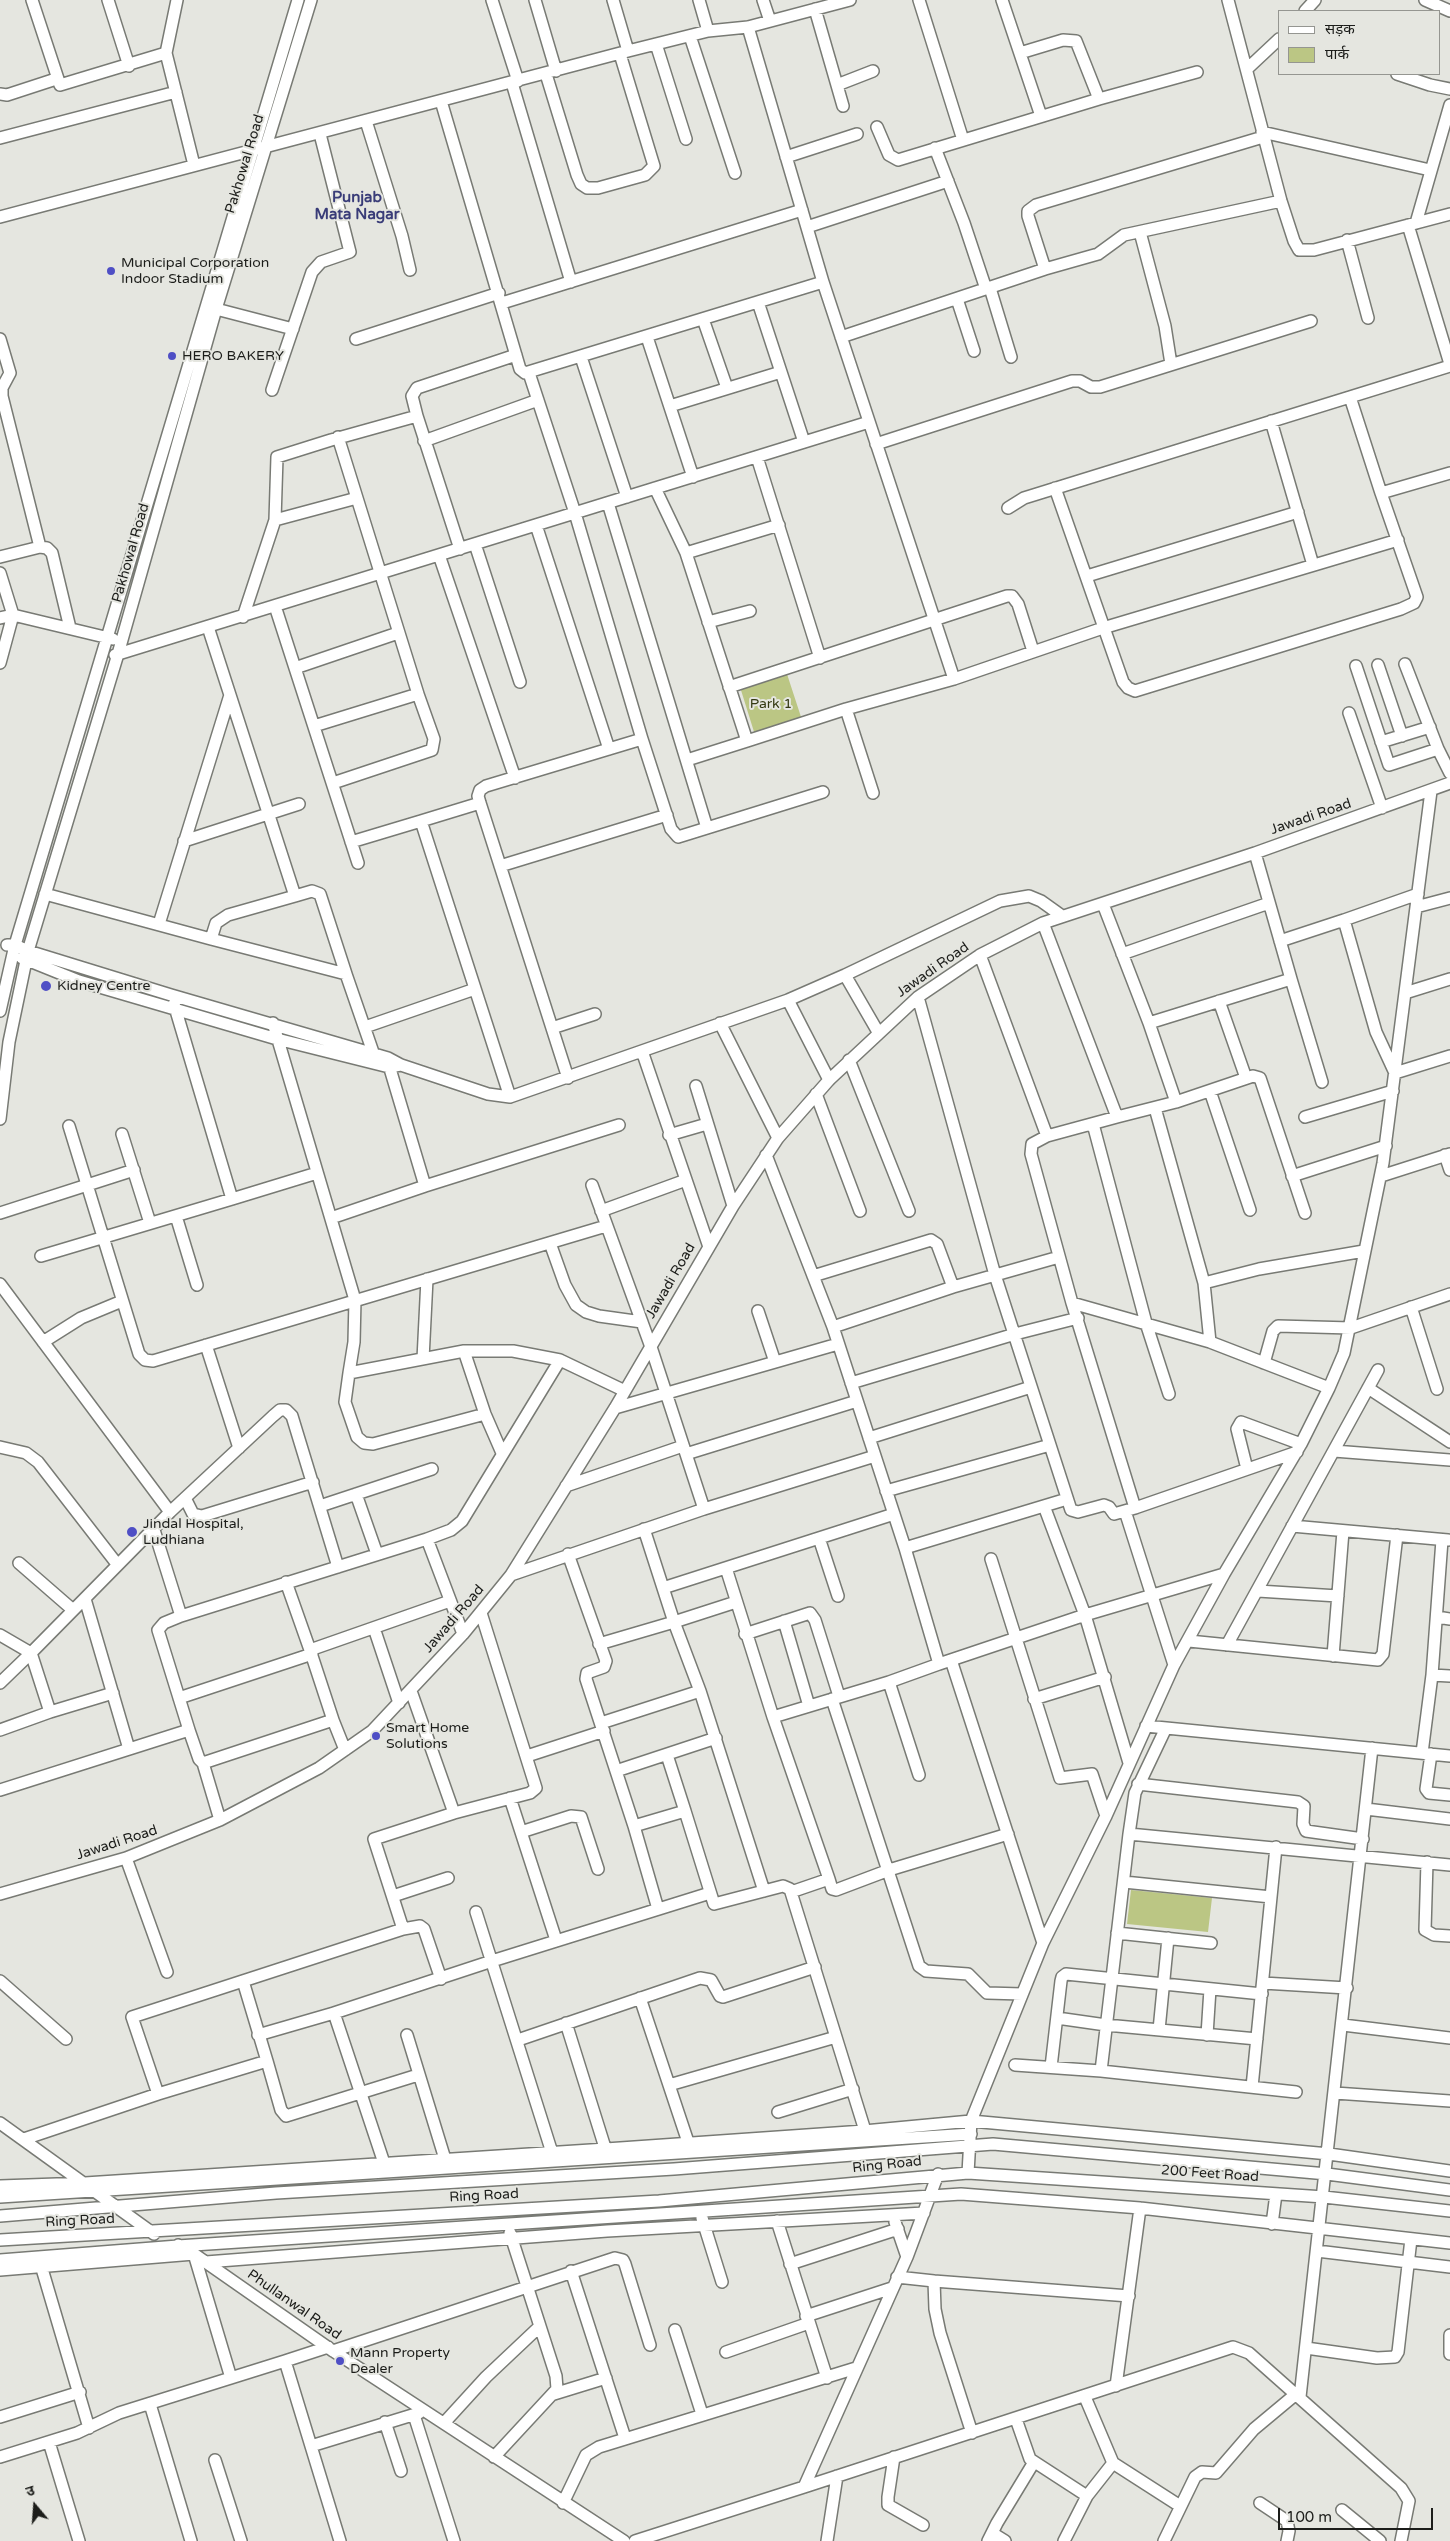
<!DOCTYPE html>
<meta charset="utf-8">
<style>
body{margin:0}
#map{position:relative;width:1450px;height:2541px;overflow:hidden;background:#e5e6e0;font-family:"Varela Round","Noto Sans Devanagari",sans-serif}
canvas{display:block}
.legend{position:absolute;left:1278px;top:10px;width:162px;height:65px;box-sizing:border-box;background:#e5e6e0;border:1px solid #959691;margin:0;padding:6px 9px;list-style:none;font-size:15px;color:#1c1d1a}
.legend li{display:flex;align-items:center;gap:10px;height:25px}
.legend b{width:25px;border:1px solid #959691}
.north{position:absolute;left:10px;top:2481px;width:50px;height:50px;-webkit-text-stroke:4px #e5e6e0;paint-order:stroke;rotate:342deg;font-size:14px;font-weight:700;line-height:20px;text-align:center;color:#1c1d1a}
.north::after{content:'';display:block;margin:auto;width:18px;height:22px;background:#1c1d1a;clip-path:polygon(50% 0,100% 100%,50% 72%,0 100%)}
.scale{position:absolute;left:1278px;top:2508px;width:155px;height:22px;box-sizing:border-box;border:2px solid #1c1d1a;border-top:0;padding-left:6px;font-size:15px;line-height:18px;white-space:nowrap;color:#1c1d1a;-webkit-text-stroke:4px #e5e6e0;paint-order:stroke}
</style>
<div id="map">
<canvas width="1450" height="2541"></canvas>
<ul class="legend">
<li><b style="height:6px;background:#fff"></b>सड़क</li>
<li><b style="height:14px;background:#bbc684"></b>पार्क</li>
</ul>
<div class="north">उ</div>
<div class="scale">100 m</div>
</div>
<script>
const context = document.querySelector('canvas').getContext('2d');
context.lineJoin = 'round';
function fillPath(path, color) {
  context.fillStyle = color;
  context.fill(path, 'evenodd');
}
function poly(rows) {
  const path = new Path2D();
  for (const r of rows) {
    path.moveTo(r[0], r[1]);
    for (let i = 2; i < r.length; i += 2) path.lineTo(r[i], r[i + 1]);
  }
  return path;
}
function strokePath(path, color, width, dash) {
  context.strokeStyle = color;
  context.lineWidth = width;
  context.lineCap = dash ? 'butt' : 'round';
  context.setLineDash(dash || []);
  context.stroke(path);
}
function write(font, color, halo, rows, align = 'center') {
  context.font = font + ' "Varela Round",sans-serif';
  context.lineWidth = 4;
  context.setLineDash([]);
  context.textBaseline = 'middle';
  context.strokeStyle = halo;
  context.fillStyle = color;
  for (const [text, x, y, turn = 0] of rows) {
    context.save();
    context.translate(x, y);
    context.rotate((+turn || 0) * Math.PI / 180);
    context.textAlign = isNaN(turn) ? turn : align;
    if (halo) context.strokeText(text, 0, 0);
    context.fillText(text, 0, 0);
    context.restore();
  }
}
const green = poly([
 [787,674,802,720,755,735,740,687],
 [1131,1890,1212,1898,1208,1932,1127,1924]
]);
const minor = poly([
 [32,0,60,85,166,53],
 [108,0,129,66],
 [177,0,166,53,194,165],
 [492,0,518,81],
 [535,0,556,71],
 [613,0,628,51],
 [699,0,708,31],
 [763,0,770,21],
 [919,0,963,140],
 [1002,0,1041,116],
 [1228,0,1281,201,1294,241,1299,250,1314,250,1450,214],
 [1425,0,1450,11],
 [815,9,843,106],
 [1305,11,1315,0],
 [748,27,823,282],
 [690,36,735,173],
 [656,44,686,139],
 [1020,53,1063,40,1076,41,1099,99],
 [1247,69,1279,39],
 [546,74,577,175,581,184,587,188,598,188,645,175,654,166,620,54],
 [1397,74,1430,85,1450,89],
 [512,83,571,282],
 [837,85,873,71],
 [0,94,7,95,56,79],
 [441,101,520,369,525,373,823,282,954,679],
 [366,121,402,236,410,270],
 [877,127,889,155,898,160,1099,99,1197,72],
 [1262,132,1430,170],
 [0,138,176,92],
 [935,148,964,223,986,289],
 [786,157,857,134],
 [0,217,628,51,708,31,748,27,850,0],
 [1416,223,1450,105],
 [1408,225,1450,364],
 [807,227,948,181],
 [1140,232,1165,326,1171,364],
 [1347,240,1368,318],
 [1045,269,1098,254,1124,235,1281,201],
 [990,288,1011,357],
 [957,299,974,351],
 [758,302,804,442],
 [502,303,802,210],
 [216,309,293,329],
 [703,319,727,388],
 [647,337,693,477],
 [841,337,1045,269,1028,216,1028,211,1036,205,1263,137],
 [0,339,10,373,2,388,2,396,40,547,47,548,52,553,70,628],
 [356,339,499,293],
 [581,357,627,497],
 [529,373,575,513,642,739],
 [272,390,312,272,321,262,350,252,320,134],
 [1350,397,1381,493],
 [670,406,781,372],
 [417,416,412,396,417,388,516,355],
 [1271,421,1313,565],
 [424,441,538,400],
 [876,444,1072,381,1080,381,1091,387,1100,387,1311,321],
 [757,457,820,658],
 [655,488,686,553,747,741,846,709,954,679,1103,628,1398,540],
 [1055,488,1123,682,1128,688,1135,691,1401,609,1414,603,1417,597,1381,493,1450,473],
 [608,503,707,828],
 [1008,508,1024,498,1450,366],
 [275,520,357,498],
 [536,525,609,749],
 [475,544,520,682],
 [686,553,779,525],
 [439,555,515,778],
 [0,557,40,547],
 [0,573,13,615,0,663],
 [1087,576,1298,512],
 [275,606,358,863],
 [243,617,275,520,277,457,331,440,417,416,460,549],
 [0,618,13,615,113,639],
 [708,622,750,611],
 [115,655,869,422],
 [1405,664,1438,749],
 [1378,665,1402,736],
 [1356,666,1389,765,1438,749,1450,773],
 [295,668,398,633],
 [729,687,1007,596,1012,596,1018,604,1033,651],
 [846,709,873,793],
 [1349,713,1382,808],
 [314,726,418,694,338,437],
 [1381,742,1430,727],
 [687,760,747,741],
 [333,783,432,750,434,739,418,694],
 [421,821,480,803],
 [184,841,299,804],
 [351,842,421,821,510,1097],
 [1255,853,1291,979],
 [500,866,667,815],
 [45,894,211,939,216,923,228,915,295,896,208,627],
 [1418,894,1344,920,1376,1032,1395,1073,1450,1056],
 [295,896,312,891,320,894,346,974],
 [1103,904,1149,1023,1291,979,1322,1082],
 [1416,907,1450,898],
 [1043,923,1117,1117,1047,1136],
 [159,924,230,695],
 [211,939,346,974,375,1058],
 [1280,941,1344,920],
 [7,945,15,945,28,951,171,995,388,1058,401,1065,488,1094,510,1097,788,1000,845,975,1000,901,1029,896,1041,901,1062,916],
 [1122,954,1269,903],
 [980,955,1047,1136,1032,1144,1031,1154,1072,1303,1135,1508,1297,1452],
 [22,958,79,981,277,1039,389,1067,401,1065],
 [845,975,878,1032],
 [1405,993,1450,979],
 [918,997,995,1275,1071,1510,1078,1512,1104,1505,1109,1507,1114,1514,1135,1508],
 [788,1000,829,1080],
 [1219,1001,1246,1078],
 [0,1011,15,945,298,0],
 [273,1023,355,1300,354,1342,349,1373,464,1351,485,1414,502,1453],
 [720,1023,778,1138],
 [1149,1023,1176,1102],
 [365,1027,475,989],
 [552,1028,595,1014],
 [642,1051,709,1247],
 [849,1060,909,1211],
 [568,1078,480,803,478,796,480,790,486,786,642,739,671,829,678,837,823,792],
 [696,1086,733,1206],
 [1210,1091,1250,1210],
 [816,1094,860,1211],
 [1155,1108,1204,1283,1210,1342],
 [1117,1117,1176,1102,1253,1076,1260,1078,1305,1213],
 [1305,1117,1393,1091],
 [0,1119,9,1042,28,951,118,654,216,309,311,0],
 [1093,1124,1146,1323,1169,1394],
 [69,1126,139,1354,145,1360,153,1361,606,1226],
 [122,1134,150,1223],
 [669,1135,707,1124],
 [766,1155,833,1327,905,1548,939,1664,1085,1615,1224,1574],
 [1445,1155,1450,1170],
 [1292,1176,1386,1146],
 [1381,1176,1450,1154],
 [592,1185,651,1347,704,1509,875,1456],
 [425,1186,619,1125],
 [232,1199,317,1173],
 [601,1211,686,1180],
 [0,1213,134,1170],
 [176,1216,197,1285],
 [331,1218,425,1186,388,1062],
 [550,1243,565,1285,576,1305,586,1312,599,1316,642,1322],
 [41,1256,232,1199,174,1004],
 [813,1276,931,1240,937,1244,953,1287],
 [1204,1283,1259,1269,1364,1251],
 [0,1284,170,1512,31,1653,50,1712,0,1730],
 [1072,1303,1210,1342,1329,1388],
 [1411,1307,1437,1389],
 [758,1311,775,1362],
 [833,1327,953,1287,1059,1257],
 [43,1342,81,1318,122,1301],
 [206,1345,239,1448],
 [464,1351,513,1351,560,1360],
 [423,1359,427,1279],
 [1264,1363,1273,1331,1278,1326,1351,1328,1450,1294],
 [349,1373,345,1402,357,1437,364,1443,373,1444,485,1414],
 [851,1383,1015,1334,1078,1318],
 [1368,1388,1450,1442],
 [615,1408,838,1344],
 [869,1438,1031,1387],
 [0,1447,26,1453,38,1462,117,1564],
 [1334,1451,1450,1460],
 [686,1454,857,1401],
 [1247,1469,1237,1429,1241,1422,1301,1444],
 [566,1486,683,1446],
 [886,1491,1050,1445],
 [356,1494,377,1554],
 [185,1498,193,1514,202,1516,313,1482],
 [320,1506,432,1469],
 [1044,1506,1085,1615,1129,1763],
 [1125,1511,1174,1665],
 [170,1512,273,1416,280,1410,286,1410,292,1416,338,1567],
 [1292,1526,1448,1540],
 [154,1530,181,1616],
 [819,1538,838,1596],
 [427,1539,451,1530,462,1521,560,1360,625,1391],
 [905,1548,1067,1499],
 [568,1554,606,1661,604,1667,587,1673,586,1679,634,1826,685,1811,714,1904,783,1886,790,1889,867,2137],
 [991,1559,1060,1778,1092,1774,1106,1816],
 [19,1563,73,1610],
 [726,1568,773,1717,889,1682,939,1664],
 [511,1575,704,1509],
 [286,1582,310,1650,450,1601],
 [663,1588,894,1514],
 [1258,1591,1338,1596],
 [85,1599,129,1749],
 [1437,1617,1450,1619],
 [784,1621,809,1706],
 [374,1628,399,1703],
 [745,1634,810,1613,815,1620,839,1696],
 [0,1635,31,1653,0,1683],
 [1189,1641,1378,1660,1383,1654,1397,1535],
 [599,1644,674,1622,644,1529],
 [1227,1645,1378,1370],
 [1333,1656,1343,1531],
 [951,1660,1043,1943],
 [1432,1675,1450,1676],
 [889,1682,919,1775],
 [700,1691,674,1622,736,1602],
 [179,1698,312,1654],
 [832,1699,919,1966,926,1971,968,1974,987,1993,1022,1994],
 [1034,1699,1105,1677],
 [50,1712,113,1693],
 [773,1717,829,1879,791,1892],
 [333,1720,345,1750],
 [601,1723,700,1691,764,1891],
 [1146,1726,1450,1756],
 [189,1730,199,1759,203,1763,333,1720,310,1650],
 [1422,1753,1432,1675,1442,1540],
 [1431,1754,1426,1789,1429,1793,1450,1795],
 [667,1755,685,1811],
 [527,1756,604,1731],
 [203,1763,220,1820],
 [616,1771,716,1738],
 [1138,1784,1298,1802,1304,1806,1303,1824,1306,1831,1363,1839],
 [0,1790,189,1730,158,1630,164,1623,181,1616,427,1539,463,1634],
 [510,1798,556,1940],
 [1366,1809,1450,1819],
 [454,1813,530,1793,536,1788,481,1613],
 [634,1826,658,1909],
 [521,1832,571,1816,581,1817,598,1869],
 [1129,1834,1135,1793,1165,1730],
 [126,1858,167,1972],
 [1427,1862,1425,1930,1434,1935,1450,1936],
 [829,1879,832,1889,836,1890,889,1870,1008,1834],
 [1124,1882,1271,1897],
 [0,1894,126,1858,220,1820,319,1768,372,1731,463,1634,511,1575,615,1408,733,1206,778,1138,829,1080,918,997,980,955,1043,923,1255,853,1450,783],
 [393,1896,448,1878],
 [476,1912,554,2159],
 [403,1929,420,1926,424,1929,441,1979],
 [1117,1933,1211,1943],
 [0,1981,66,2039],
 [1263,1983,1347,1988],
 [640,1998,690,2148],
 [334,2013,384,2163],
 [1057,2018,1106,2025,1257,2039],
 [566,2023,607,2154],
 [1343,2025,1450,2038],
 [1159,2030,1168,1938],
 [258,2035,334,2013,492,1961,710,1893],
 [407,2035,445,2159],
 [1207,2035,1210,1989],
 [518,2040,700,1978,711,1980,720,1996,723,1997,815,1967],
 [267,2061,281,2110,286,2116,418,2075],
 [1015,2065,1101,2071,1296,2092],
 [1051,2067,1061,1981,1062,1977,1066,1974,1262,1994],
 [1101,2071,1129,1834,1450,1865],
 [669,2085,836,2037],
 [1252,2087,1276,1847],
 [1335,2093,1450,2101],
 [158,2094,267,2061,243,1981],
 [778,2112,853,2089],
 [0,2123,154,2234],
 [24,2139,158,2094,132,2017,403,1929,374,1839,454,1813,411,1691],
 [968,2173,971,2121,1043,1943,1106,1816,1174,1665,1224,1574,1301,1444,1329,1388,1344,1353,1383,1163,1431,791],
 [0,2186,85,2183,606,2149,864,2131,971,2121,1329,2154,1450,2171],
 [0,2197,971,2134],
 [0,2216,276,2193,674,2169,993,2144,1327,2174,1450,2190],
 [702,2218,722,2282],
 [777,2221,827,2378],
 [895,2222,907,2257],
 [1272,2224,1276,2194],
 [0,2240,659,2201,968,2173,1324,2197,1450,2211],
 [178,2245,194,2254,333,2351,624,2541],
 [1317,2251,1450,2267],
 [0,2260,178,2246,961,2194,1140,2208,1450,2243],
 [40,2262,89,2428],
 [206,2262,607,2231,924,2213],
 [790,2264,898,2229],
 [0,2270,194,2254,231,2378],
 [571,2271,625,2438],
 [897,2277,934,2281,935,2309,940,2333,972,2433],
 [934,2281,1129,2296],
 [806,2316,892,2288],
 [675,2330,702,2414],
 [1450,2335,1450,2354],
 [328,2347,285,2361,340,2541],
 [1306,2348,1377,2358,1395,2357,1398,2352,1411,2239],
 [333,2351,615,2258,623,2260,625,2264,650,2345],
 [726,2352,809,2323],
 [1116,2386,1140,2208],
 [554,2394,606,2378],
 [1085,2397,1113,2463,1180,2506],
 [1300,2397,1372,1748],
 [150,2404,191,2541],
 [414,2415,454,2541],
 [0,2417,80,2392],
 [1016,2419,1030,2459,1087,2496],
 [385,2422,401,2471],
 [444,2423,486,2377,539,2327],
 [49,2442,79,2541],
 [311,2446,419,2413],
 [0,2457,77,2433,119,2413,285,2361],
 [494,2457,557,2389,556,2376,510,2233],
 [894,2457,888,2497,888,2505,923,2525],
 [215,2460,241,2541],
 [804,2487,1233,2347,1249,2353,1401,2488,1409,2501,1401,2541],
 [563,2503,586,2455,599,2447,856,2368],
 [1260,2503,1287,2521,1289,2531,1287,2541],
 [1342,2510,1380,2541],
 [992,2533,1005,2541],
 [635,2541,804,2487,907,2257,938,2174],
 [827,2541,837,2476],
 [988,2541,997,2523,1034,2462],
 [1064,2541,1087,2496,1113,2463],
 [1164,2541,1195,2477,1202,2472,1216,2473,1254,2429,1296,2394]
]);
const markers = [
 [111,271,5,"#4f4fc5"],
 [172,356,5,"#4f4fc5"],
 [46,986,6,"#4f4fc5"],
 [132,1532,6,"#4f4fc5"],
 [376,1736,5,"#4f4fc5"],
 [340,2361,5,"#4f4fc5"]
];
const streetNames = [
 ["Pakhowal Road",245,164,-73],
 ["Pakhowal Road",131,553,-74],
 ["Jawadi Road",1311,817,-19],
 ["Jawadi Road",933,970,-35],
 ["Jawadi Road",671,1281,-60],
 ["Jawadi Road",454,1619,-49],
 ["Jawadi Road",117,1843,-18],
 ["Ring Road",887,2165,-6],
 ["200 Feet Road",1210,2174,4],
 ["Ring Road",484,2196,-3],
 ["Ring Road",80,2221,-3],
 ["Phullanwal Road",294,2305,35]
];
const poiNames = [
 ["Municipal Corporation",121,263],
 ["Indoor Stadium",121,279],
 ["HERO BAKERY",182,356],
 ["Kidney Centre",57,986],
 ["Jindal Hospital,",143,1524],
 ["Ludhiana",143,1540],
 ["Smart Home",386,1728],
 ["Solutions",386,1744],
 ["Mann Property",350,2353],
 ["Dealer",350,2369]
];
const parkNames = [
 ["Park 1",771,704]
];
const neighbourhoodNames = [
 ["Punjab",357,198],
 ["Mata Nagar",357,215]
];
fillPath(green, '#bbc684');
strokePath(minor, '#787a74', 14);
strokePath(minor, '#fff', 11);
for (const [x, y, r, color] of markers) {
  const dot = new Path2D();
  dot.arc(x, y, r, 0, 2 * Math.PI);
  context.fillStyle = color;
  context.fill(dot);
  strokePath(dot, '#e5e6e0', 2);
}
write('14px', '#1c1d1a', '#e5e6e0', streetNames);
write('14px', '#1c1d1a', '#e5e6e0', poiNames, 'left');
write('14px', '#343a13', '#e5e6e0', parkNames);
write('bold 15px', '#393c78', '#e5e6e0', neighbourhoodNames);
</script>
